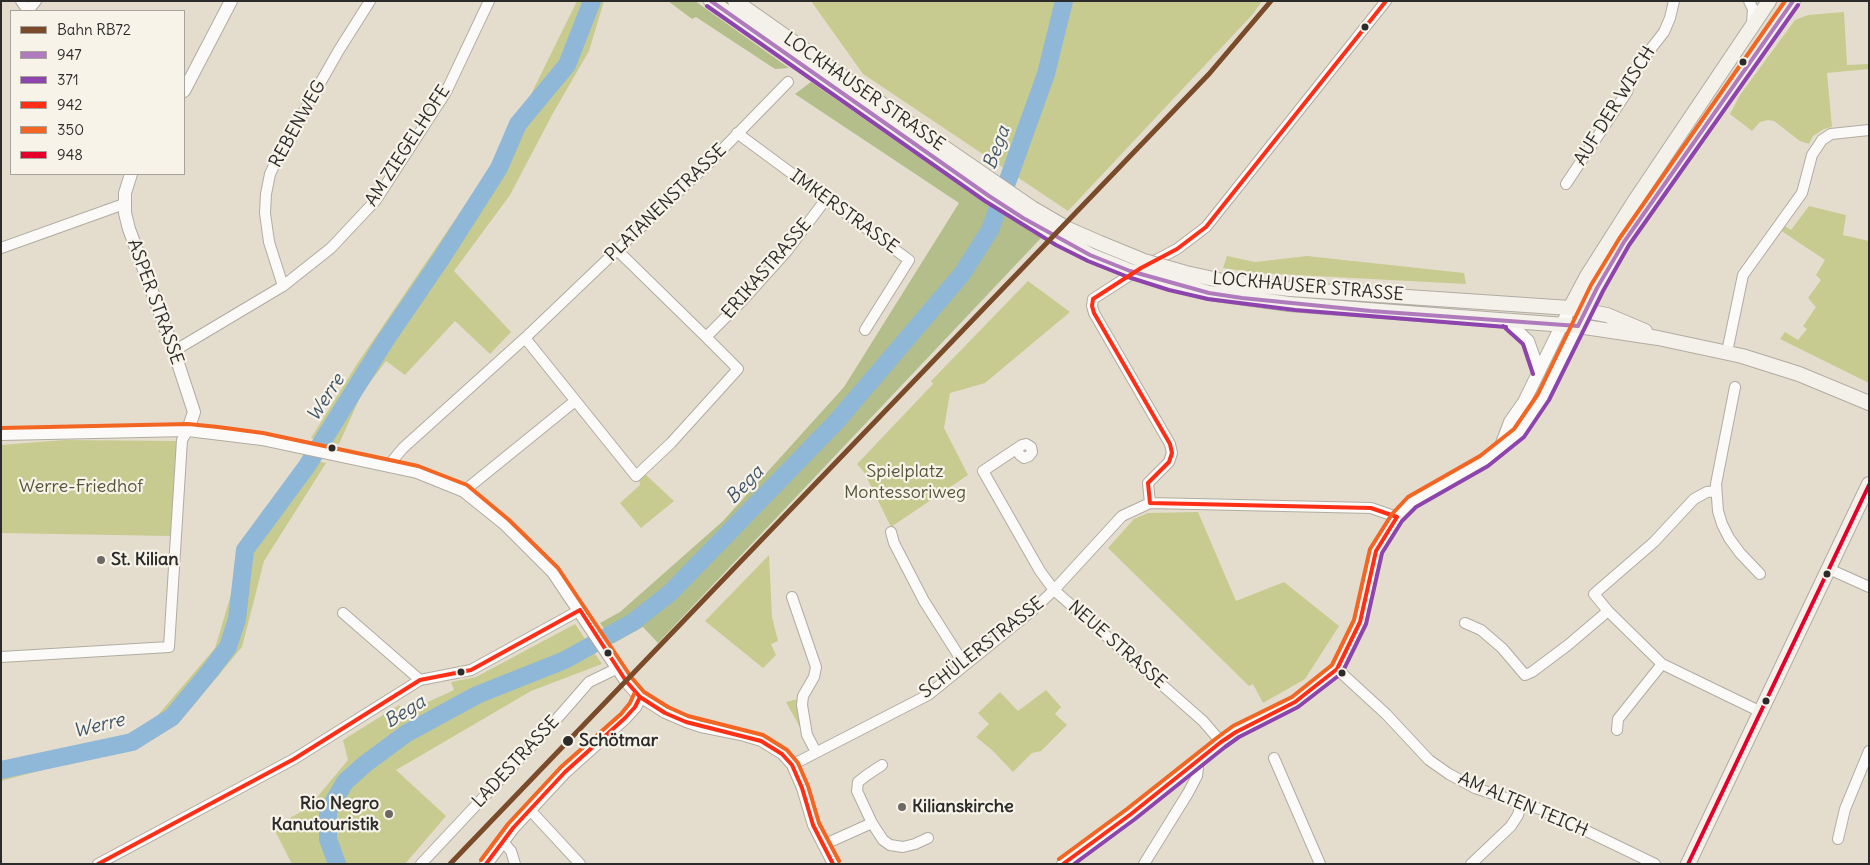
<!DOCTYPE html>
<meta charset="utf-8">
<style>
body{margin:0}
#map{position:relative;width:1870px;height:865px;overflow:hidden;background:#e4ddcd;font-family:Delius,sans-serif}
canvas{display:block}
.frame{position:absolute;inset:0;border:2px solid #2b2b2b;pointer-events:none}
.legend{position:absolute;left:10px;top:10px;width:175px;height:165px;box-sizing:border-box;background:#f7f3e8;border:1px solid #a5a39c;margin:0;padding:6px 9px;list-style:none;font-size:15px;color:#2b2b2b}
.legend li{display:flex;align-items:center;gap:10px;height:25px}
.legend b{width:25px;border:1px solid #a5a39c}
</style>
<div id="map">
<canvas width="1870" height="865"></canvas>
<div class="frame"></div>
<ul class="legend">
<li><b style="height:6px;background:#7a4b2a"></b>Bahn RB72</li>
<li><b style="height:6px;background:#b07bbd"></b>947</li>
<li><b style="height:6px;background:#8e44ad"></b>371</li>
<li><b style="height:6px;background:#ff2e17"></b>942</li>
<li><b style="height:6px;background:#f26522"></b>350</li>
<li><b style="height:6px;background:#e4002b"></b>948</li>
</ul>
</div>
<script>
const context = document.querySelector('canvas').getContext('2d');
context.lineJoin = 'round';
function fillPath(path, color) {
  context.fillStyle = color;
  context.fill(path, 'evenodd');
}
function poly(rows) {
  const path = new Path2D();
  for (const r of rows) {
    path.moveTo(r[0], r[1]);
    for (let i = 2; i < r.length; i += 2) path.lineTo(r[i], r[i + 1]);
  }
  return path;
}
function strokePath(path, color, width, dash) {
  context.strokeStyle = color;
  context.lineWidth = width;
  context.lineCap = dash ? 'butt' : 'round';
  context.setLineDash(dash || []);
  context.stroke(path);
}
function write(font, color, halo, rows, align = 'center') {
  context.font = font + ' Delius,sans-serif';
  context.lineWidth = 4.5;
  context.setLineDash([]);
  context.textBaseline = 'middle';
  context.strokeStyle = halo;
  context.fillStyle = color;
  for (const [text, x, y, turn = 0] of rows) {
    context.save();
    context.translate(x, y);
    context.rotate((+turn || 0) * Math.PI / 180);
    context.textAlign = isNaN(turn) ? turn : align;
    if (halo) context.strokeText(text, 0, 0);
    context.fillText(text, 0, 0);
    context.restore();
  }
}
const green = poly([
 [577,1,604,1,589,51,552,115,510,195,454,271,511,332,490,354,455,321,405,375,386,361,362,393,339,444,311,438,357,364,507,143],
 [811,1,1262,1,1253,14,1068,211,863,74],
 [1844,12,1847,65,1869,64,1869,69,1827,73,1832,127,1824,129,1813,136,1809,144,1800,141,1774,121,1768,120,1760,122,1752,131,1730,114,1740,95,1795,20,1808,15],
 [1809,206,1846,215,1843,235,1869,241,1869,383,1780,339,1785,332,1798,340,1807,329,1803,326,1816,307,1808,298,1821,280,1816,275,1825,260,1780,230,1783,225,1791,230],
 [1227,256,1255,262,1307,256,1464,273,1466,284,1258,273,1223,268],
 [1028,281,1070,312,985,383,950,393,944,428,968,475,891,527,864,472,857,464,933,384,931,381],
 [64,440,177,441,171,536,1,533,1,445],
 [302,458,326,463,264,561,242,647,178,724,148,742,1,781,1,764,133,733,153,721,215,648,245,548,282,493],
 [645,474,674,501,641,528,620,503,640,485,639,478],
 [1198,512,1236,601,1284,582,1339,626,1305,679,1263,703,1253,684,1249,686,1108,548,1134,519,1148,513],
 [769,555,772,617,778,641,771,644,776,655,763,668,705,621],
 [575,624,602,664,531,691,396,770,446,816,405,864,292,864,273,827,308,808,348,760,343,740,399,705,404,713,454,690,451,682,476,677],
 [1046,690,1061,707,1055,714,1067,725,1041,751,1032,753,1013,772,992,750,976,737,989,724,978,713,1000,692,1018,711],
 [798,699,803,733,786,702]
]);
const forest = poly([
 [668,1,695,1,789,68,775,69,696,17,692,19],
 [811,82,983,202,1041,238,658,643,643,627,614,643,600,623,620,612,723,521,844,387,959,203,795,94]
]);
const river = poly([
 [1,770,132,742,172,717,210,671,228,647,237,619,245,550,307,466,385,341,443,256,499,168,518,124,567,65,592,1],
 [337,864,328,839,328,811,345,782,365,764,407,733,477,695,565,660,633,622,670,593,836,422,962,274,990,230,1046,74,1064,1]
]);
const minor = poly([
 [21,1,28,11],
 [1749,1,1753,9,1752,24],
 [28,11,36,1],
 [737,133,909,260,865,330],
 [1566,184,1627,92,1632,73,1664,32,1670,18,1674,1],
 [1,248,124,204],
 [617,250,706,337,742,301,787,251,826,199],
 [283,286,269,242,265,213,266,194,270,174,279,155,339,50,370,1],
 [525,338,636,476,671,443,738,369,706,337],
 [174,351,283,286,331,248,376,200,446,92,489,1],
 [1727,352,1743,275,1802,193,1812,155,1822,140,1831,134,1869,130],
 [1735,387,1716,484,1718,511,1722,524,1729,538,1740,553,1760,574],
 [1016,449,1020,455,1024,458,1029,456,1032,452,1031,447,1026,444,1022,445,983,471,1040,571,1054,590,1203,721,1221,742],
 [388,466,403,448,525,338,658,211,710,162,788,82],
 [464,491,575,401],
 [1716,491,1707,492,1694,499,1654,542,1594,594,1608,611,1662,664,1759,711],
 [1150,503,1148,483,1169,462,1172,453,1170,444,1094,313,1092,306,1093,299,1141,268,1177,249,1206,227,1386,1],
 [891,532,894,543,924,601,964,664],
 [1829,569,1869,587],
 [792,597,816,667,814,677,803,696,802,705,807,735,816,752],
 [343,613,420,680],
 [1465,623,1481,630,1502,648,1525,675,1532,672,1568,645,1608,611],
 [1,657,169,647,182,440,188,430],
 [1337,669,1386,714,1429,760,1449,774,1475,788,1543,810,1655,864],
 [640,697,665,713,686,722,701,727,741,735,761,741,782,754,792,765,802,788,813,825,833,864],
 [1617,730,1618,719,1662,664],
 [1274,758,1320,864],
 [792,765,928,695,1033,610,1054,590,1122,516,1150,503,1371,508,1397,517],
 [530,810,580,864],
 [872,823,883,840,890,845,903,847,915,844,928,838],
 [1838,839,1845,809,1869,751],
 [503,842,511,851,515,864],
 [823,845,872,823,857,791,858,782,867,775,882,765],
 [98,864,294,759,420,680,471,670,580,610],
 [421,864,555,721,589,682,618,668],
 [1144,864,1188,793,1197,776,1198,768,1194,763],
 [1471,864,1511,826,1518,815,1521,803]
]);
const tertiary = poly([
 [184,91,231,1],
 [131,174,125,193,125,213,129,229,174,351,194,412,188,430],
 [1507,321,1528,341,1539,372],
 [1,434,188,430,262,439,417,472,464,491,505,524,553,572,626,681,640,697,635,707,625,718,565,772,513,828,486,864],
 [1501,446,1510,422,1524,402,1570,308],
 [1063,864,1131,814,1221,742,1236,732,1295,702,1310,691,1337,669,1360,622,1376,551,1397,517,1412,502,1484,461,1519,433,1543,397,1586,310]
]);
const secondary = poly([
 [711,1,909,139],
 [735,1,916,128],
 [1290,289,1570,308,1607,315,1645,331],
 [1289,304,1578,326,1658,338,1742,356,1799,374,1869,403],
 [1570,308,1587,276,1634,202,1769,1],
 [1586,310,1597,288,1624,242,1793,1],
 [1688,864,1869,484]
]);
const secondaryBridge = poly([
 [916,128,1032,208,1068,229,1100,243,1144,261,1186,273,1232,283,1290,289],
 [909,139,1023,218,1090,255,1130,271,1209,293,1289,304]
]);
const bus1 = poly([
 [711,1,989,196,1023,218,1090,255,1130,271,1209,293,1242,298,1371,311,1578,326],
 [1578,326,1597,288,1624,242,1793,1]
]);
const bus2 = poly([
 [707,6,985,201,1056,245,1088,261,1128,277,1169,290,1208,299,1295,310,1506,327],
 [1503,326,1523,344,1533,374],
 [1074,864,1135,819,1225,747,1239,737,1298,707,1342,673,1366,624,1382,553,1402,521,1416,507,1488,466,1524,437,1549,400,1603,291,1629,245,1798,5]
]);
const bus3 = poly([
 [1150,503,1148,483,1169,462,1172,453,1170,444,1094,313,1092,306,1093,299,1141,268,1177,249,1206,227,1386,1],
 [1150,503,1371,508,1397,517],
 [580,610,626,681,640,697,665,713,686,722,761,741,782,754,792,765,802,788,813,825,833,864],
 [98,864,294,759,420,680,471,670,580,610],
 [486,864,513,828,565,772,625,718,635,707,640,697],
 [1063,864,1131,814,1221,742,1236,732,1295,702,1337,669,1360,622,1376,551,1397,517]
]);
const bus4 = poly([
 [1,428,188,424,218,427,263,433,418,466,467,485,509,520,558,568,631,677,644,692,668,707,688,716,763,735,787,750,798,763,808,786,819,823,839,861],
 [1059,859,1127,809,1218,737,1233,726,1292,697,1332,665,1354,620,1370,549,1392,514,1408,497,1480,456,1514,429,1538,394,1591,285,1619,239,1785,1],
 [481,860,508,824,561,767,621,714,630,703,634,694]
]);
const bus5 = poly([
 [1688,864,1869,485]
]);
const rail1 = poly([
 [450,864,1209,74,1271,1]
]);
const markers = [
 [1365,27,4.5,"#2b2b2b"],
 [1743,62,4.5,"#2b2b2b"],
 [332,448,4.5,"#2b2b2b"],
 [101,560,5,"#6c6964"],
 [1827,574,4.5,"#2b2b2b"],
 [608,653,4.5,"#2b2b2b"],
 [461,672,4.5,"#2b2b2b"],
 [1342,673,4.5,"#2b2b2b"],
 [1766,701,4.5,"#2b2b2b"],
 [568,741,6,"#2b2b2b"],
 [902,807,5,"#6c6964"],
 [389,814,5,"#6c6964"]
];
const streetNames = [
 ["LOCKHAUSER STRASSE",864,92,35],
 ["AUF DER WISCH",1615,106,-58],
 ["REBENWEG",298,124,-61],
 ["AM ZIEGELHOFE",408,146,-57],
 ["PLATANENSTRASSE",666,203,-44],
 ["IMKERSTRASSE",844,212,36],
 ["ERIKASTRASSE",767,269,-49],
 ["LOCKHAUSER STRASSE",1308,287,5],
 ["ASPER STRASSE",155,302,70],
 ["NEUE STRASSE",1117,645,41],
 ["SCHÜLERSTRASSE",982,648,-38],
 ["LADESTRASSE",516,762,-47],
 ["AM ALTEN TEICH",1523,805,23]
];
const parkNames = [
 ["Spielplatz",905,472],
 ["Montessoriweg",905,493],
 ["Werre-Friedhof",81,487]
];
const poiNames = [
 ["St. Kilian",111,560],
 ["Rio Negro",379,804,"right"],
 ["Kanutouristik",379,825,"right"],
 ["Kilianskirche",912,807]
];
const stopNames = [
 ["Schötmar",579,741]
];
const waterNames = [
 ["Bega",997,148,-70],
 ["Werre",326,398,-57],
 ["Bega",745,485,-46],
 ["Bega",405,712,-32],
 ["Werre",99,726,-14]
];
fillPath(green, '#c7cb90');
fillPath(forest, '#b4be8b');
strokePath(river, '#8fb7d8', 18);
strokePath(minor, '#b0aca2', 12);
strokePath(tertiary, '#b0aca2', 14);
strokePath(secondary, '#b0aca2', 16);
strokePath(minor, '#fbfaf8', 10);
strokePath(tertiary, '#fbfaf8', 12);
strokePath(secondary, '#f4f1ea', 14);
strokePath(secondaryBridge, '#b0aca2', 16, []);
strokePath(secondaryBridge, '#f4f1ea', 14);
strokePath(bus1, '#b07bbd', 4);
strokePath(bus2, '#8e44ad', 4);
strokePath(bus3, '#ff2e17', 4);
strokePath(bus4, '#f26522', 4);
strokePath(bus5, '#e4002b', 4);
strokePath(rail1, '#7a4b2a', 5);
for (const [x, y, r, color] of markers) {
  const dot = new Path2D();
  dot.arc(x, y, r, 0, 2 * Math.PI);
  context.fillStyle = color;
  context.fill(dot);
  strokePath(dot, '#f7f3e8', 2);
}
write('18px', '#2b2b2b', '#f7f3e8', streetNames);
write('18px', '#53563a', '#f7f3e8', parkNames);
write('bold 18px', '#2b2b2b', '#f7f3e8', poiNames, 'left');
write('bold 18px', '#2b2b2b', '#f7f3e8', stopNames, 'left');
write('italic 19px', '#415669', '#f7f3e8', waterNames);
</script>
